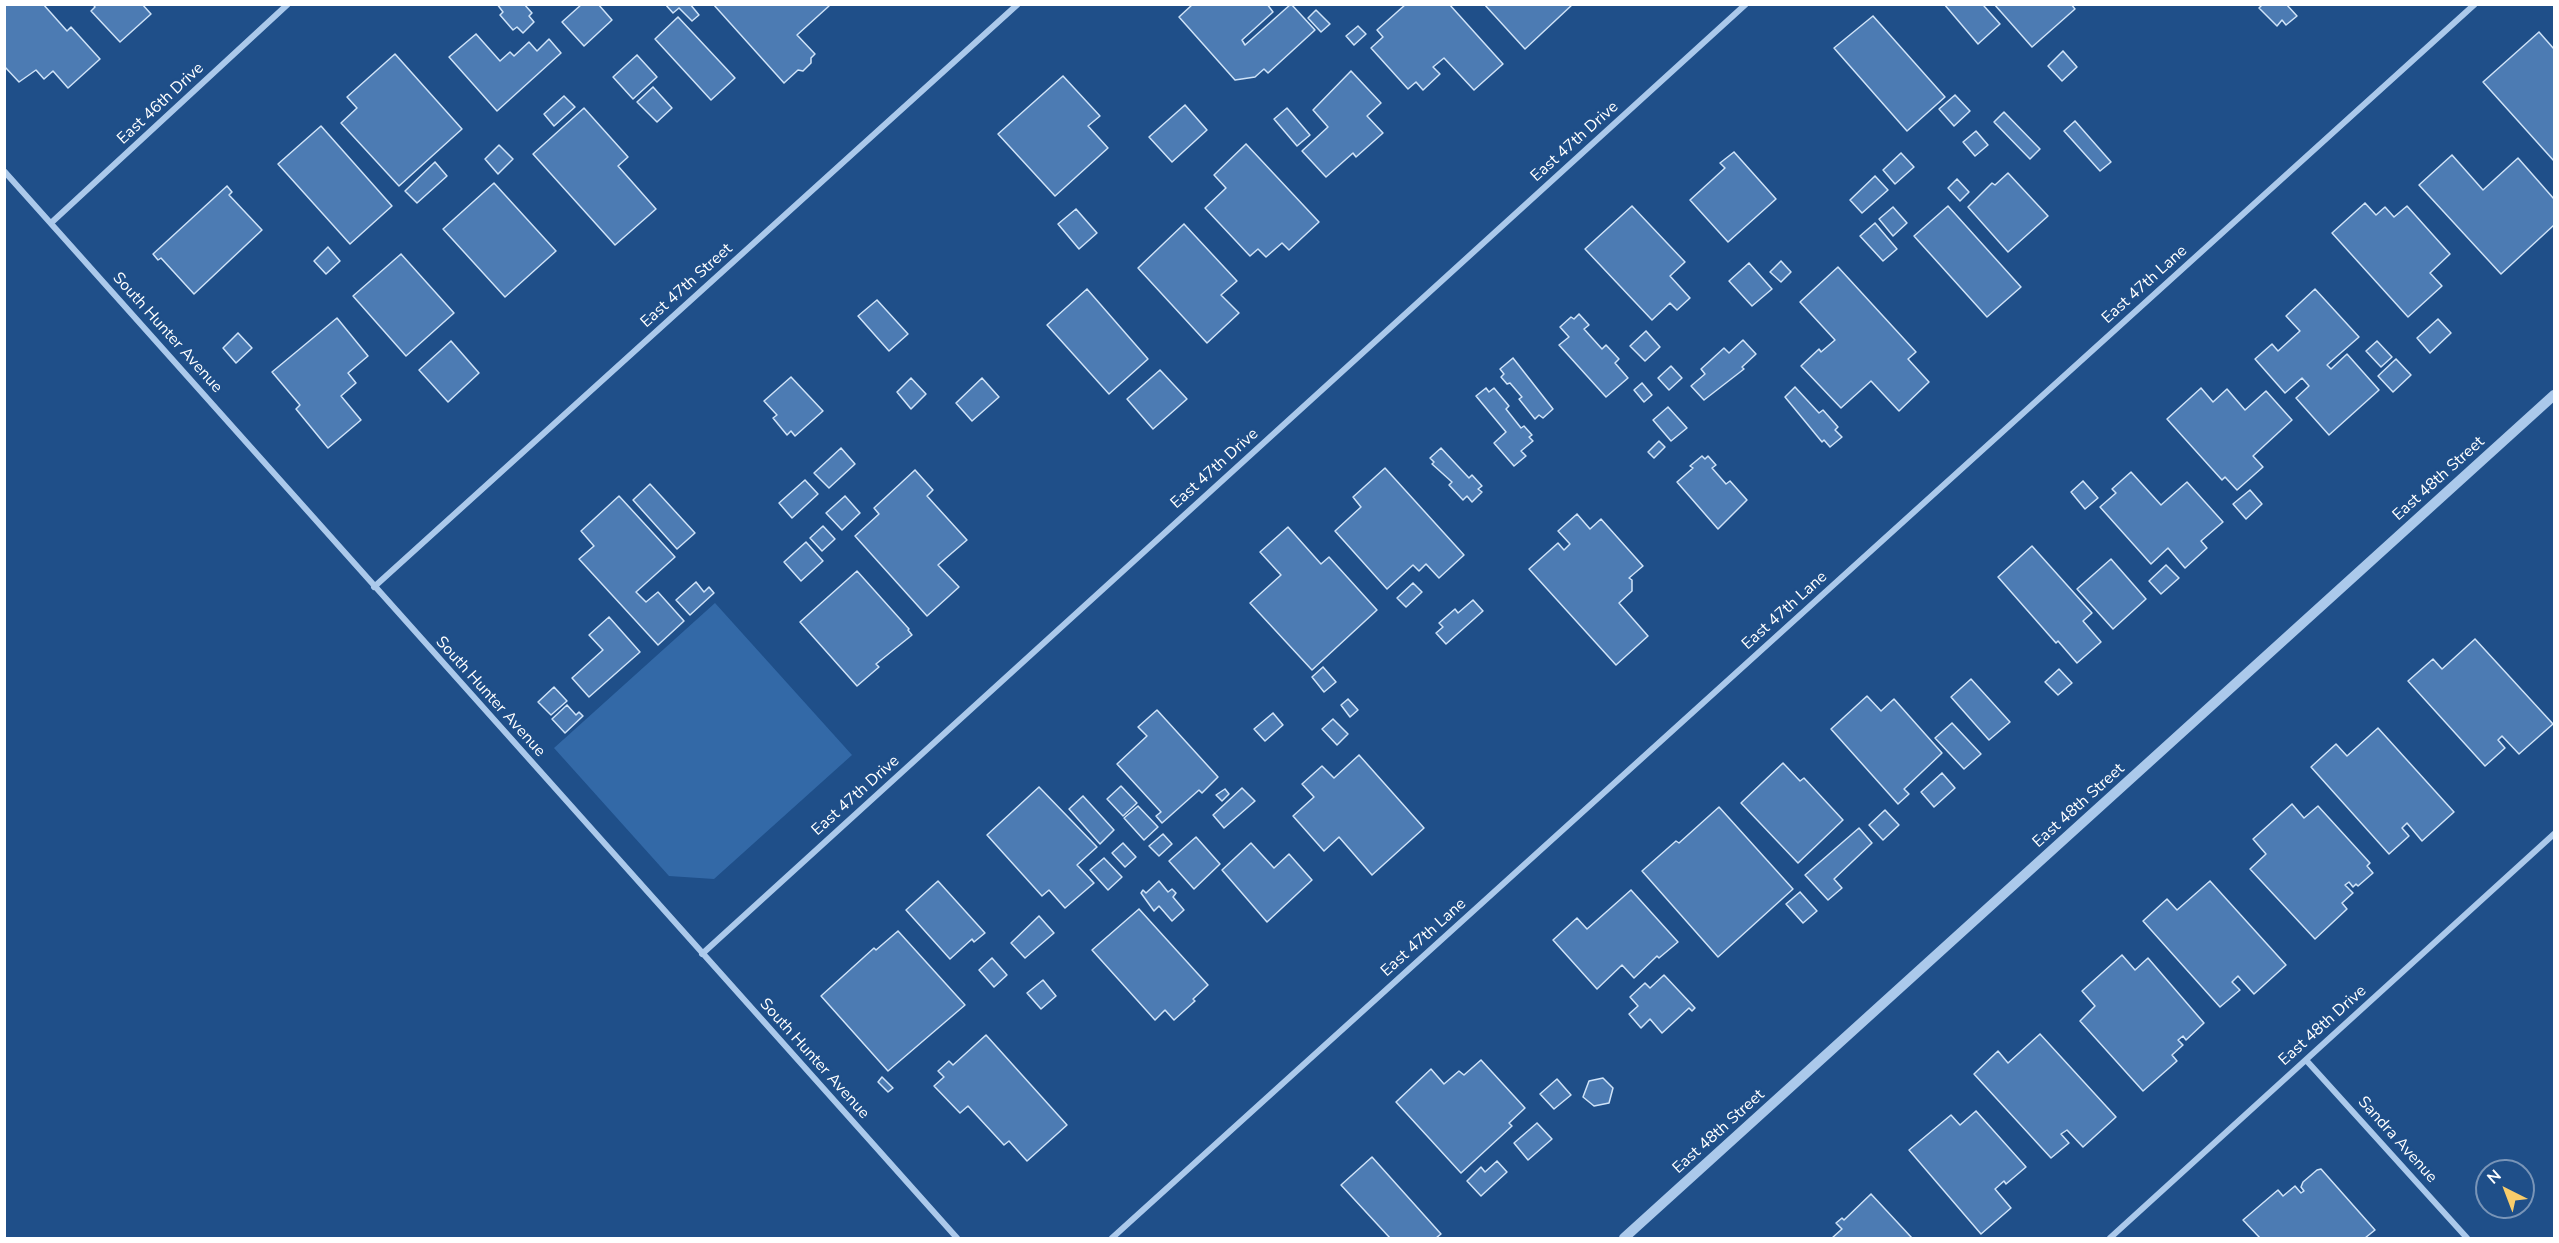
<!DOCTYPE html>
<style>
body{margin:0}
#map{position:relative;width:2559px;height:1243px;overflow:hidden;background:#1f4f89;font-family:"Nunito Sans",sans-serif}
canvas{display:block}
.frame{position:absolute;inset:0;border:6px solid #fff;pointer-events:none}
.north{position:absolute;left:2475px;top:1159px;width:60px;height:60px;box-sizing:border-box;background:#1f4f89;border:2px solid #7995b8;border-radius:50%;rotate:318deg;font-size:16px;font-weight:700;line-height:24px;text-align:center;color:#fff}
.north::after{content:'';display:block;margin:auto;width:21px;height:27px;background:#f9cd6b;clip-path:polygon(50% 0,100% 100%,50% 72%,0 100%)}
</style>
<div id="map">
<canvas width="2559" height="1243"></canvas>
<div class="frame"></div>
<div class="north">N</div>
</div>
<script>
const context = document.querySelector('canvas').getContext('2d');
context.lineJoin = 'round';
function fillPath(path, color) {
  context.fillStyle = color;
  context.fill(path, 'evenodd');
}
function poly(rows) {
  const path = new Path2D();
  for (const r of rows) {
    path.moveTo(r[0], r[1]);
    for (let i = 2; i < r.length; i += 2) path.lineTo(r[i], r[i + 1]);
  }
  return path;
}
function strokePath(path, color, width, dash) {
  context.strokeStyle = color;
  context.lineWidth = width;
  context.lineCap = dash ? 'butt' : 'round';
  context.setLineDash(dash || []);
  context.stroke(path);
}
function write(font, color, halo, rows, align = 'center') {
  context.font = font + ' "Nunito Sans",sans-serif';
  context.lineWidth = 5;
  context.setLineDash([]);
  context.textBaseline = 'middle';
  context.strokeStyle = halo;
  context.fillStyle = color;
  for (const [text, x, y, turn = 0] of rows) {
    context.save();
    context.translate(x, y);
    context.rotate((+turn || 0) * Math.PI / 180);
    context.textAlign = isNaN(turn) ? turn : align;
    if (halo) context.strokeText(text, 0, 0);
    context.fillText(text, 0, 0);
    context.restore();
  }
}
const green = poly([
 [715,603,852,755,714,879,669,876,554,748]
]);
const building = poly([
 [4,4,43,4,67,31,71,27,100,59,68,88,53,71,44,79,36,70,19,82,4,66,4,4],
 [93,4,142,4,151,14,120,42,91,11,95,7,93,4],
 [497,4,524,4,532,13,529,16,534,22,523,33,517,27,513,30,500,15,503,12,497,4],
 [582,4,598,4,612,20,584,46,562,22,582,4],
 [665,4,690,4,699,15,692,21,679,8,673,13,665,4],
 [713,4,828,4,829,6,797,35,815,54,811,58,811,63,803,71,798,70,784,83,713,4],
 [1193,4,1267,4,1273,12,1242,40,1245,45,1291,4,1315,30,1268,73,1264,69,1255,77,1235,80,1179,17,1193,4],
 [1406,4,1449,4,1503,64,1474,90,1444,58,1433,67,1440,74,1423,90,1416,82,1408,89,1371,48,1383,37,1377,30,1406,4],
 [1484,4,1573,4,1525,49,1484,4],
 [1944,4,1986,4,1984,6,2000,24,1978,44,1944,4],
 [1994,4,2071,4,2075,9,2032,47,1994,4],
 [2263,4,2286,4,2297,16,2286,25,2282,20,2277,26,2259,8,2263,4],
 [1316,10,1330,24,1321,32,1308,18,1316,10],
 [1873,16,1945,97,1907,131,1834,48,1873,16],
 [678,17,735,78,711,100,655,39,678,17],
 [1358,26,1366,34,1354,45,1346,36,1358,26],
 [2539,32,2554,49,2554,161,2483,82,2539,32],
 [476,34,500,61,510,52,514,56,529,42,537,51,549,39,561,53,497,111,449,57,476,34],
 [2063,51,2077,67,2062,81,2048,66,2063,51],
 [395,54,462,129,399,186,341,123,357,108,347,97,395,54],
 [637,55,657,77,633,99,613,77,637,55],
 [1351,71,1381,103,1367,116,1383,133,1356,157,1353,153,1326,177,1302,151,1328,127,1313,110,1351,71],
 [1063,76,1100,116,1088,126,1108,148,1055,196,998,134,1063,76],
 [653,87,672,108,657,122,637,102,653,87],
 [1955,95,1970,111,1954,126,1939,109,1955,95],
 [564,96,575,107,554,126,544,114,564,96],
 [1185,105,1207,130,1172,162,1149,137,1185,105],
 [584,108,628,157,618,166,656,209,615,245,533,154,584,108],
 [1287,108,1310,135,1297,146,1274,119,1287,108],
 [2004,112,2040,149,2030,159,1994,122,2004,112],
 [2075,121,2111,162,2100,171,2064,131,2075,121],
 [321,126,392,206,350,244,278,164,321,126],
 [1976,131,1988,145,1975,156,1963,142,1976,131],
 [1246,144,1319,222,1289,250,1282,243,1266,257,1258,249,1250,256,1205,208,1226,188,1214,175,1246,144],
 [499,145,513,159,498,174,485,159,499,145],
 [1734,152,1776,199,1728,242,1690,200,1725,168,1720,163,1734,152],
 [1901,153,1914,167,1895,184,1883,170,1901,153],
 [2452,155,2483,190,2518,158,2554,199,2554,225,2501,274,2419,185,2452,155],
 [435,162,447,176,417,203,405,191,435,162],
 [2008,173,2048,216,2008,252,1968,207,1992,183,1995,185,2008,173],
 [1875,176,1888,190,1862,213,1850,200,1875,176],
 [1957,179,1969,192,1960,201,1948,188,1957,179],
 [494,183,556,251,505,297,443,229,494,183],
 [227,186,232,192,229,195,262,230,194,294,161,258,158,260,153,254,227,186],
 [2365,203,2376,215,2385,207,2394,217,2407,206,2450,254,2430,273,2442,286,2408,317,2332,233,2365,203],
 [1632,206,1685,262,1670,276,1690,298,1677,310,1670,303,1652,320,1585,249,1632,206],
 [1948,206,2021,287,1987,317,1914,236,1948,206],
 [1893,207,1907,223,1893,236,1879,219,1893,207],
 [1076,209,1097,233,1079,249,1058,224,1076,209],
 [1875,223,1897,249,1883,261,1860,236,1875,223],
 [1184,224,1237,281,1221,295,1239,313,1207,343,1138,268,1184,224],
 [328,247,340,261,326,274,314,261,328,247],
 [401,254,454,313,406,356,353,296,401,254],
 [1781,261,1791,272,1781,282,1770,272,1781,261],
 [1749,263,1772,289,1752,306,1729,281,1749,263],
 [1838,267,1916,352,1908,359,1929,382,1899,411,1871,381,1841,408,1801,366,1819,349,1821,352,1835,340,1800,302,1838,267],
 [1087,289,1148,359,1109,394,1047,325,1087,289],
 [2315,289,2359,337,2327,365,2331,369,2347,354,2379,390,2329,435,2296,398,2309,386,2302,378,2285,393,2255,359,2272,344,2278,351,2300,331,2286,316,2315,289],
 [877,300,908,334,889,351,858,316,877,300],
 [1579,314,1589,325,1584,329,1602,349,1606,345,1619,359,1615,363,1628,378,1606,397,1559,345,1569,337,1560,327,1571,317,1574,319,1579,314],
 [337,318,368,356,348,373,356,383,341,396,361,420,328,448,296,409,300,405,272,372,337,318],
 [2438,319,2451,333,2430,353,2417,338,2438,319],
 [1646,331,1660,347,1645,361,1630,346,1646,331],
 [238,333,252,348,236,363,223,348,238,333],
 [1743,340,1756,354,1742,367,1744,369,1704,400,1691,386,1705,374,1701,369,1724,348,1729,353,1743,340],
 [451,341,479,373,448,402,419,370,451,341],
 [2377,341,2392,357,2381,367,2366,351,2377,341],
 [1513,358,1553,409,1543,418,1539,415,1535,419,1519,399,1522,397,1510,383,1507,384,1501,377,1504,374,1500,369,1513,358],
 [2396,359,2411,375,2393,392,2378,376,2396,359],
 [1671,366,1682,378,1669,390,1658,378,1671,366],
 [1160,370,1187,399,1153,429,1127,399,1160,370],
 [791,377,823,411,795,436,791,431,787,435,773,418,777,415,764,401,791,377],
 [911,378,926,394,911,409,897,392,911,378],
 [982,378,999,397,972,421,956,403,982,378],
 [1642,383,1652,395,1644,402,1634,390,1642,383],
 [1795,387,1819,413,1823,410,1838,427,1835,430,1842,437,1830,447,1824,440,1822,442,1785,397,1795,387],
 [1486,388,1489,392,1494,388,1509,406,1506,409,1521,428,1524,426,1532,435,1529,437,1533,441,1521,451,1526,456,1514,466,1494,443,1506,432,1476,396,1486,388],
 [2201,388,2213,402,2227,389,2245,410,2266,391,2292,420,2253,456,2263,467,2237,490,2225,477,2222,480,2167,419,2201,388],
 [1668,407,1687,428,1671,441,1653,420,1668,407],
 [1659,441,1665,447,1654,458,1648,452,1659,441],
 [841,448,855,464,829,488,814,473,841,448],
 [1441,448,1469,478,1472,475,1482,486,1478,489,1482,492,1472,502,1467,496,1463,500,1449,485,1452,482,1432,464,1434,462,1430,458,1441,448],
 [1702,456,1705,459,1708,456,1716,465,1712,468,1726,484,1730,481,1747,500,1718,529,1677,482,1693,468,1690,466,1702,456],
 [1385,468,1464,555,1439,578,1426,564,1419,571,1413,565,1387,589,1335,531,1361,507,1353,497,1385,468],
 [915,470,933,490,927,496,967,540,938,565,959,587,927,616,855,536,879,514,874,508,915,470],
 [2131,472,2161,505,2187,482,2223,522,2201,541,2207,548,2185,568,2168,548,2151,564,2100,507,2116,493,2112,489,2131,472],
 [805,480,818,494,792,518,779,503,805,480],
 [2083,481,2098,498,2085,509,2071,492,2083,481],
 [650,484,695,533,677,549,633,500,650,484],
 [2250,490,2262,504,2246,519,2233,504,2250,490],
 [619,496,675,557,636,592,646,602,658,592,684,621,658,645,579,559,594,546,581,531,619,496],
 [845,496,860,513,842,530,826,513,845,496],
 [1577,514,1590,529,1601,519,1643,566,1629,578,1632,580,1632,591,1619,603,1648,636,1616,665,1529,569,1558,543,1564,550,1570,544,1558,531,1577,514],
 [823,526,835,539,822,551,810,538,823,526],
 [1288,527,1321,564,1329,557,1377,610,1312,670,1250,603,1281,575,1260,552,1288,527],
 [806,542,823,561,801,581,784,562,806,542],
 [2032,546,2092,613,2083,621,2101,642,2077,663,2058,641,2056,643,1998,577,2032,546],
 [2111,559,2146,599,2113,629,2077,589,2111,559],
 [2166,565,2179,578,2161,594,2149,581,2166,565],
 [857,571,909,629,908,630,912,635,876,664,879,667,857,686,800,622,857,571],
 [696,582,704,592,709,587,714,593,690,615,676,600,696,582],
 [1413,583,1422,592,1406,607,1397,598,1413,583],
 [1473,600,1483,611,1446,644,1436,633,1443,627,1439,623,1455,609,1458,613,1473,600],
 [609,617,640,652,589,697,572,678,603,650,589,635,609,617],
 [2475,639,2553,724,2519,754,2502,736,2498,740,2505,748,2485,766,2408,681,2433,659,2442,669,2475,639],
 [1323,667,1336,682,1324,692,1312,677,1323,667],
 [2059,669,2072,683,2058,695,2045,682,2059,669],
 [1971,679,2010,722,1989,740,1951,697,1971,679],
 [554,687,567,701,551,715,538,702,554,687],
 [1867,696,1881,711,1894,699,1942,753,1904,789,1909,794,1898,804,1831,729,1867,696],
 [1348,699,1358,710,1350,717,1341,705,1348,699],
 [567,705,576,715,579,712,583,716,565,733,552,719,567,705],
 [1157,710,1218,777,1202,793,1199,790,1162,823,1156,816,1161,812,1117,764,1147,736,1138,727,1157,710],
 [1273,713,1283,725,1265,741,1254,729,1273,713],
 [1333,719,1348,734,1337,745,1322,729,1333,719],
 [1952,723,1981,754,1964,769,1935,738,1952,723],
 [2378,728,2454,812,2422,841,2407,823,2402,828,2409,836,2389,854,2311,767,2336,744,2347,756,2378,728],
 [1359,755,1424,828,1372,875,1339,837,1324,851,1293,816,1314,797,1302,784,1322,766,1334,778,1359,755],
 [1783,763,1800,781,1804,778,1843,820,1798,863,1741,803,1783,763],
 [1942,773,1955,788,1934,807,1921,792,1942,773],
 [1121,786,1137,803,1123,816,1107,799,1121,786],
 [1039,787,1097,847,1077,865,1094,883,1065,908,1049,890,1042,896,987,835,1039,787],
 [1242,788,1255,801,1224,828,1213,815,1242,788],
 [1225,789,1229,794,1222,801,1216,795,1225,789],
 [1083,796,1114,830,1100,844,1069,809,1083,796],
 [2292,804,2304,818,2318,806,2370,863,2367,866,2373,873,2358,886,2356,884,2353,887,2349,882,2345,885,2353,893,2342,903,2347,909,2315,939,2250,869,2266,854,2253,839,2292,804],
 [1138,806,1158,827,1144,840,1124,818,1138,806],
 [1719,807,1793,889,1718,957,1642,871,1676,841,1679,843,1719,807],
 [1885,810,1899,825,1883,840,1869,825,1885,810],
 [1859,828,1872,843,1834,879,1842,888,1828,900,1805,875,1859,828],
 [1163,834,1172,844,1159,856,1149,846,1163,834],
 [1196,837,1220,864,1194,889,1169,861,1196,837],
 [1123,843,1136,857,1125,867,1112,853,1123,843],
 [1251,843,1274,868,1289,854,1312,880,1267,922,1222,870,1251,843],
 [1104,858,1122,877,1108,890,1090,870,1104,858],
 [938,881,985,933,974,942,972,939,950,959,906,910,938,881],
 [1159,881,1168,892,1172,889,1176,893,1173,897,1184,910,1172,921,1159,906,1154,911,1141,893,1143,890,1146,893,1159,881],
 [2210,881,2286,965,2254,994,2238,976,2232,982,2240,990,2220,1007,2143,921,2167,899,2177,910,2210,881],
 [1631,890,1678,942,1659,958,1657,956,1634,978,1622,965,1597,989,1553,940,1577,918,1587,929,1631,890],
 [1800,892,1817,911,1803,923,1786,904,1800,892],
 [1139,909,1208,985,1193,999,1195,1001,1174,1020,1165,1010,1155,1020,1092,950,1139,909],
 [1039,916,1054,933,1025,958,1011,943,1039,916],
 [898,931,965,1005,888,1071,821,996,874,948,876,950,898,931],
 [2122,955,2135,970,2148,958,2204,1023,2186,1040,2183,1036,2178,1040,2183,1045,2172,1055,2177,1061,2143,1091,2080,1021,2095,1006,2082,991,2122,955],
 [992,958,1007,975,994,987,979,970,992,958],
 [1664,975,1695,1008,1692,1011,1689,1008,1662,1033,1650,1019,1641,1028,1629,1014,1638,1006,1630,997,1645,983,1650,988,1664,975],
 [1043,980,1056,996,1041,1009,1027,993,1043,980],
 [2040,1034,2116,1117,2083,1147,2067,1130,2061,1134,2069,1143,2051,1158,1974,1074,1998,1051,2008,1063,2040,1034],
 [986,1035,1067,1125,1027,1161,1009,1141,1004,1145,968,1106,960,1113,934,1086,944,1077,938,1071,949,1061,953,1065,986,1035],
 [1481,1060,1525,1108,1509,1123,1512,1126,1461,1173,1396,1102,1431,1069,1444,1084,1459,1071,1464,1075,1481,1060],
 [882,1077,893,1088,888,1092,878,1082,882,1077],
 [1603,1078,1613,1088,1609,1103,1594,1106,1583,1097,1589,1081,1603,1078],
 [1557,1079,1571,1095,1554,1109,1540,1094,1557,1079],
 [1976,1111,2026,1167,2006,1184,2004,1181,1995,1189,2011,1208,1981,1234,1909,1150,1951,1115,1960,1125,1976,1111],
 [1537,1123,1552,1139,1528,1160,1514,1143,1537,1123],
 [1372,1157,1441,1234,1436,1238,1390,1238,1341,1185,1372,1157],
 [1497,1161,1507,1172,1481,1196,1467,1181,1481,1167,1485,1172,1497,1161],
 [2321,1169,2375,1230,2365,1238,2260,1238,2243,1220,2278,1190,2283,1196,2295,1186,2301,1193,2304,1191,2301,1187,2303,1182,2317,1170,2321,1169],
 [1871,1194,1912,1238,1832,1238,1842,1229,1836,1223,1842,1218,1844,1220,1871,1194]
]);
const minor = poly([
 [4,171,957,1238],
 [51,223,288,4],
 [374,587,1018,4],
 [702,954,1746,4],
 [2306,1060,2467,1238],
 [1112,1238,2475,4],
 [2110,1238,2554,834]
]);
const tertiary = poly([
 [1624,1238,2554,395]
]);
const streetNames = [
 ["East 46th Drive",161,104,-43],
 ["East 47th Drive",1575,142,-42],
 ["East 47th Lane",2145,285,-42],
 ["East 47th Street",687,286,-42],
 ["South Hunter Avenue",167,333,48],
 ["East 47th Drive",1215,469,-42],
 ["East 48th Street",2439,479,-42],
 ["East 47th Lane",1785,611,-42],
 ["South Hunter Avenue",490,697,48],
 ["East 47th Drive",856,796,-42],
 ["East 48th Street",2079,806,-42],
 ["East 47th Lane",1424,938,-42],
 ["East 48th Drive",2323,1026,-42],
 ["South Hunter Avenue",814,1059,48],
 ["East 48th Street",1719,1132,-42],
 ["Sandra Avenue",2397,1140,48]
];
fillPath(green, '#3369a7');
fillPath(building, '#4c7bb3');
strokePath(building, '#cfe3f8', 1.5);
strokePath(minor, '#abc9eb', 6);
strokePath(tertiary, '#abc9eb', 10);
write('16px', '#fff', '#1f4f89', streetNames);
</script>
